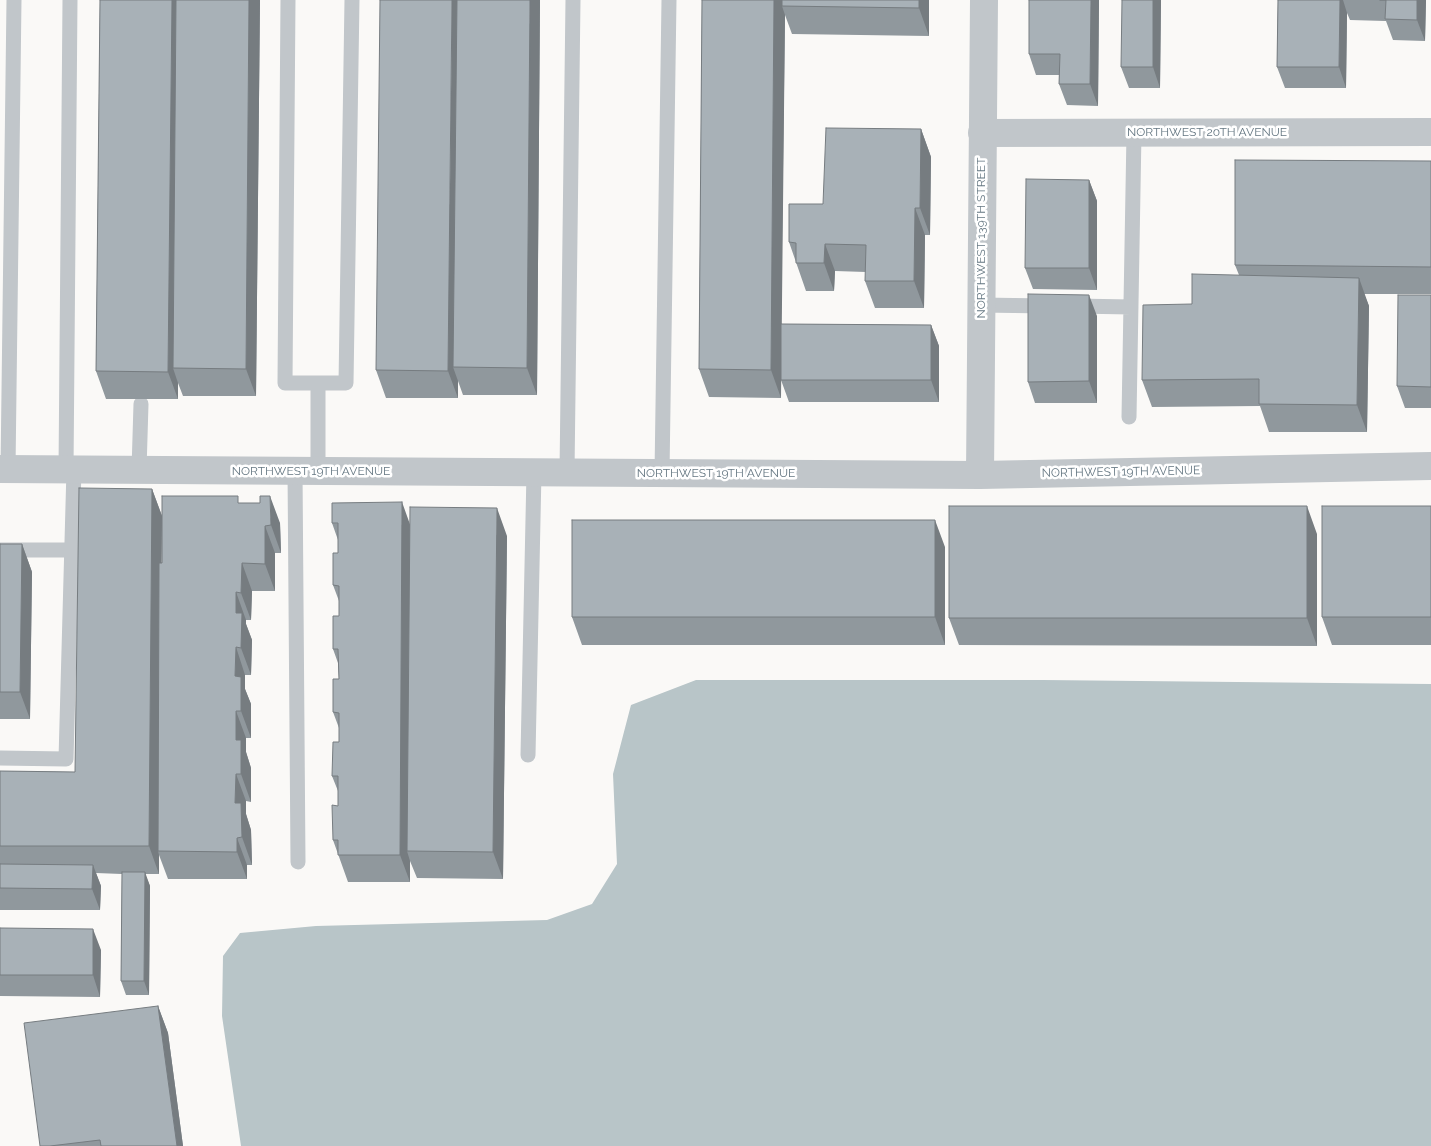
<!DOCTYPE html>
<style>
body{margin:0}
canvas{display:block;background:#faf9f7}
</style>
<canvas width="1431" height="1146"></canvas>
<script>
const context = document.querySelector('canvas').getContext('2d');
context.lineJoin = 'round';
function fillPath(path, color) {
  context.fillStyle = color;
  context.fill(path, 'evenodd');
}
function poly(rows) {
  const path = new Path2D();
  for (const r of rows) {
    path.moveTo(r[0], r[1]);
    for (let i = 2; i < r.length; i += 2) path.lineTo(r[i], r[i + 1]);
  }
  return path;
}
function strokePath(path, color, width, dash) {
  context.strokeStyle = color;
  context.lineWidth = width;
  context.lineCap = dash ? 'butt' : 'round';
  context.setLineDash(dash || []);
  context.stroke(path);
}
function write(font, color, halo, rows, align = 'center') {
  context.font = font + ' Raleway,sans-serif';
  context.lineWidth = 5;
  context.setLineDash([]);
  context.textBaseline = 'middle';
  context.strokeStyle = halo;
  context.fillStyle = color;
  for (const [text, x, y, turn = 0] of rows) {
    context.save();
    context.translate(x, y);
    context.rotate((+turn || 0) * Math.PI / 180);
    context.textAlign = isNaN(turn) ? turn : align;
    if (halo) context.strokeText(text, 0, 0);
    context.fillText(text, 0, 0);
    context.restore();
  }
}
const water = poly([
 [696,680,1043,680,1431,684,1431,1146,241,1146,222,1016,223,956,240,933,316,926,547,920,592,904,617,864,613,774,631,705]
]);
const lane = poly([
 [288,0,285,383,346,383,352,0],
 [981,305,1047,306],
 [1075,306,1131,307],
 [1129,417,1134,133],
 [8,469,14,0],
 [66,469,70,0],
 [139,470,141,404],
 [295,470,298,862],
 [318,471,318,383],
 [567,472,573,0],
 [662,473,669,0],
 [0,550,72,550],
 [528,755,534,472],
 [0,758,66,759,74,469]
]);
const street = poly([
 [982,133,1431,132],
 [0,469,980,475,1431,466],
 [980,475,984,0]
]);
const wall = poly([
 [100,0,260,0,256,396,183,396,178,383,178,399,106,399,96,371],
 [540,0,537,395,463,395,458,381,458,398,386,398,376,370],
 [702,0,929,0,929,36,792,34,785,15,781,324,931,325,939,346,939,402,789,402,781,380,781,367,781,398,709,397,699,369],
 [1099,0,1098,106,1067,105,1059,84,1059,75,1036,75,1029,54],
 [1161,0,1160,88,1129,88,1121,67],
 [1278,0,1426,0,1425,41,1393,40,1386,21,1350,20,1347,13,1346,88,1285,88,1277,67],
 [921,129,931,157,930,235,925,235,924,308,875,308,865,281,866,272,835,271,834,291,806,291,789,242,823,204],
 [1431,161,1431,294,1364,294,1369,306,1367,432,1269,432,1260,406,1152,407,1142,380,1192,304,1239,275,1235,265],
 [1089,180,1097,201,1097,290,1033,289,1025,268],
 [1431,295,1431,408,1405,408,1397,386],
 [1097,316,1097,403,1035,403,1028,382],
 [152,489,162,516,161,563,241,503,280,523,281,553,275,553,275,591,252,591,251,620,246,620,246,624,252,640,251,675,245,675,245,689,251,704,251,738,246,738,246,752,251,768,251,802,246,801,246,814,251,830,252,865,247,865,247,879,168,879,159,855,159,874,145,874,150,886,149,995,126,995,121,981,122,874,96,873,101,886,100,910,0,910,0,771,75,772],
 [1431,506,1431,645,1332,645,1322,617],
 [332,523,410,525,507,536,503,879,417,878,410,861,410,882,348,882,333,840,338,806,338,791,332,776,339,742,339,728,333,712,339,679,338,663,333,649,339,616,339,601,333,585,338,553,338,540],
 [1317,534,1317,646,959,645,949,618],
 [0,544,22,544,32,572,30,719,0,719],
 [945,547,945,645,582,645,572,617],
 [0,928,101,950,100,997,0,996],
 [158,1006,168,1033,183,1146,40,1146]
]);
const shadedWall = poly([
 [172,0,182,0,173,368,178,383,178,399,168,372],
 [249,0,260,0,256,396,246,369],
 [452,0,462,0,453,367,458,381,458,398,448,371],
 [530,0,540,0,537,395,527,368],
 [774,0,785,0,782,6,785,15,781,398,771,370],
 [919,0,929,0,929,36,919,8],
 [1091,0,1099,0,1098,106,1090,84],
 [1153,0,1161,0,1160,88,1153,67],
 [1340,0,1343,0,1347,13,1346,88,1339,67],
 [1417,0,1426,0,1425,41,1417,20],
 [921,129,931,157,930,235,920,208],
 [1089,180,1097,201,1097,290,1089,268],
 [915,208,925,235,924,308,914,281],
 [825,244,835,271,834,291,824,263],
 [1359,278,1369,306,1367,432,1357,405],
 [1089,295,1097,316,1097,403,1089,381],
 [931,325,939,346,939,402,931,380],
 [152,489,162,516,159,851,158,851,159,855,159,874,149,846],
 [270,496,280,523,281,553,271,525],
 [402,502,412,530,407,851,410,861,410,882,400,855],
 [1307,506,1317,534,1317,646,1307,618],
 [497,508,507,536,503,879,493,852],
 [935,520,945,547,945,645,935,617],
 [265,526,275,553,275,591,265,564],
 [22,544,32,572,30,719,20,692],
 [242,563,252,591,251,620,241,593],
 [236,592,246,620,246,624,252,640,251,675,241,648,236,613],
 [236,647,245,675,245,689,251,704,251,738,241,711,235,676],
 [236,711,246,738,246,752,251,768,251,802,241,774,236,740],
 [236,774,246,801,246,814,251,830,252,865,242,837,235,803],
 [237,838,247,865,247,879,237,852],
 [93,865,101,886,100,910,92,889],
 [145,872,150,886,149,995,144,981],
 [93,929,101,950,100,997,93,975],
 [158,1006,168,1033,183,1146,177,1146]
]);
const building = poly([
 [100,0,172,0,168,372,96,371,100,0],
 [176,0,249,0,246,369,173,368,176,0],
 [380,0,452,0,448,371,376,370,380,0],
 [457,0,530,0,527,368,453,367,457,0],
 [702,0,774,0,771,370,699,369,702,0],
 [782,0,919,0,919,8,782,6,782,0],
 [1029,0,1091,0,1090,84,1059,84,1060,54,1029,54,1029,0],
 [1122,0,1153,0,1153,67,1121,67,1122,0],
 [1278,0,1340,0,1339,67,1277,67,1278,0],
 [1380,0,1417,0,1417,20,1385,19,1386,0,1380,0],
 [826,128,921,129,920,208,915,208,914,281,865,281,866,245,825,244,824,263,796,263,796,243,789,242,789,204,823,204,826,128],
 [1235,160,1431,161,1431,267,1235,265,1235,160],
 [1026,179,1089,180,1089,268,1025,268,1026,179],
 [1192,274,1359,278,1357,405,1259,404,1259,379,1142,380,1143,305,1192,304,1192,274],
 [1028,294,1089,295,1089,381,1028,382,1028,294],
 [1398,295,1431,295,1431,387,1397,386,1398,295],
 [781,324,931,325,931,380,781,380,781,324],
 [79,488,152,489,149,846,0,846,0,771,75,772,79,488],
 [162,496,238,496,238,503,260,503,260,496,270,496,271,525,265,526,265,564,242,563,241,593,236,592,236,613,242,613,241,648,236,647,235,676,241,677,241,711,236,711,236,740,241,740,241,774,236,774,235,803,241,803,242,837,237,838,237,852,158,851,159,563,162,563,162,496],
 [402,502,400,855,338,855,338,840,333,840,332,805,338,806,338,776,332,776,333,742,339,742,339,713,333,712,333,679,339,679,338,649,333,649,333,616,339,616,339,586,333,585,333,553,338,553,338,523,332,523,332,503,402,502],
 [949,506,1307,506,1307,618,949,618,949,506],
 [1322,506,1431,506,1431,617,1322,617,1322,506],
 [410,507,497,508,493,852,407,851,410,507],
 [572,520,935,520,935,617,572,617,572,520],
 [0,544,22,544,20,692,0,692,0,544],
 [0,864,93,865,92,889,0,888,0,864],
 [122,872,145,872,144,981,121,981,122,872],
 [0,928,93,929,93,975,0,975,0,928],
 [158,1006,177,1146,101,1146,100,1140,50,1146,40,1146,24,1023,158,1006]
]);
const streetNames = [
 ["NORTHWEST 20TH AVENUE",1207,132],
 ["NORTHWEST 139TH STREET",981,238,-90],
 ["NORTHWEST 19TH AVENUE",311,471],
 ["NORTHWEST 19TH AVENUE",1121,472,-1],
 ["NORTHWEST 19TH AVENUE",716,473]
];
fillPath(water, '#b8c5c8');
strokePath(lane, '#c1c6ca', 15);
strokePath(street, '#c1c6ca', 28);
fillPath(wall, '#90989d');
fillPath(shadedWall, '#767c80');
fillPath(building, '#a8b1b7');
strokePath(building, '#767c80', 1);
write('12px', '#657782', '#fff', streetNames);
</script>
